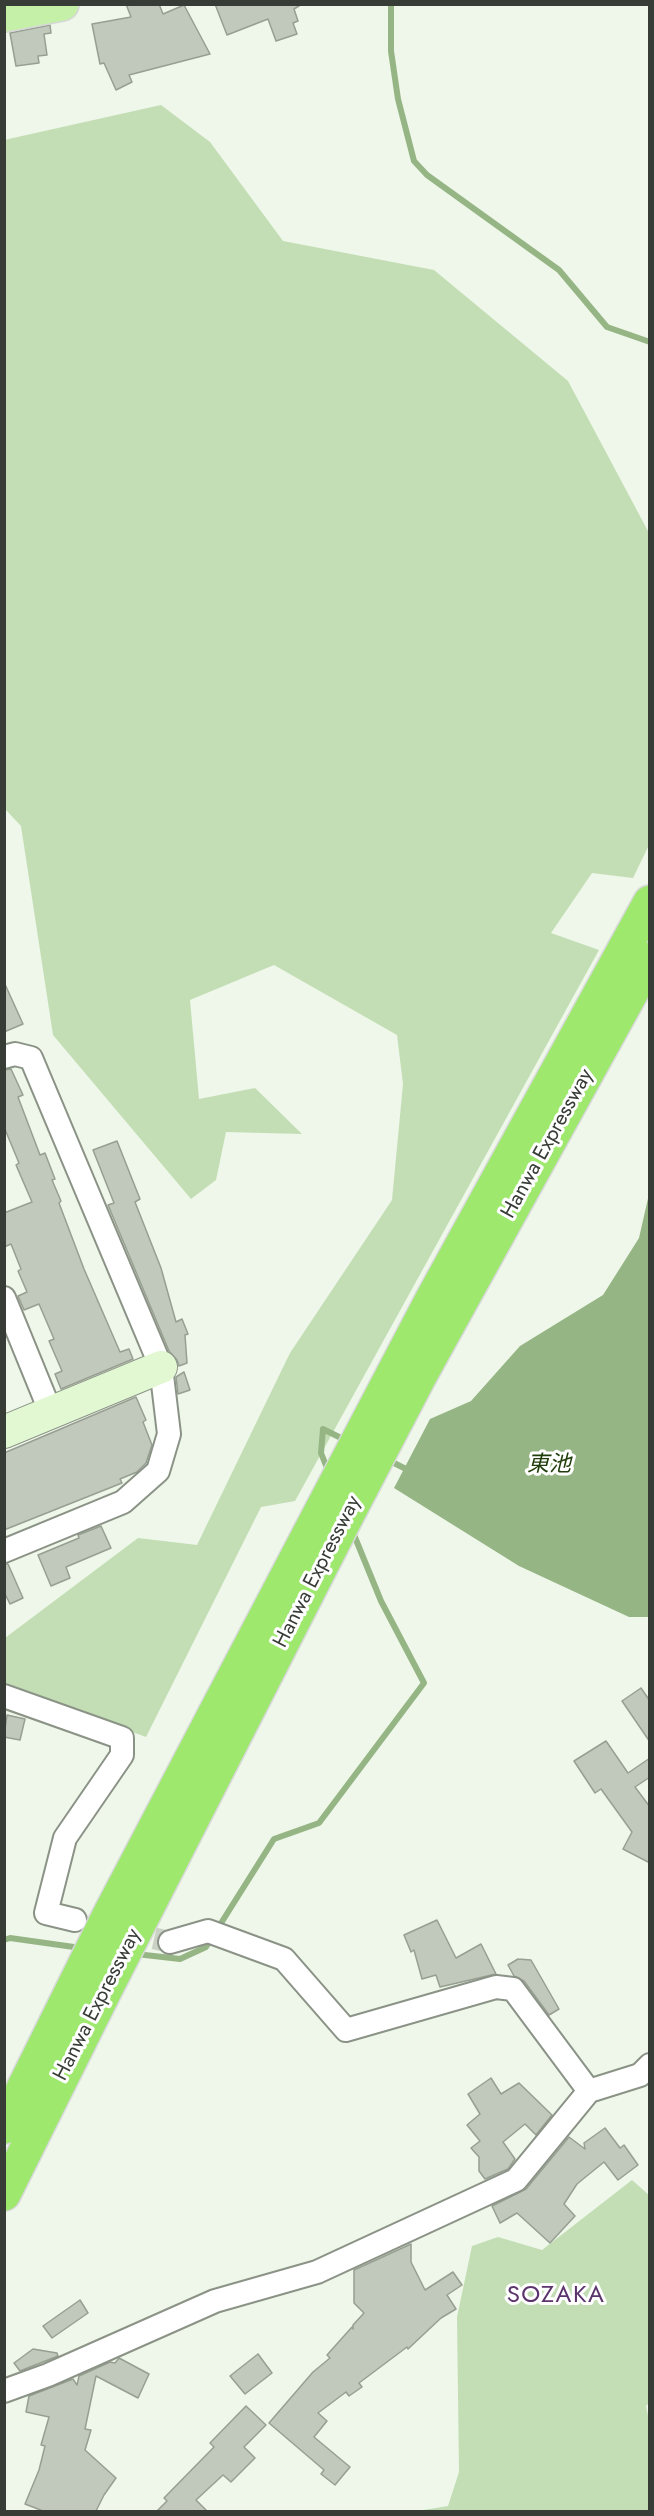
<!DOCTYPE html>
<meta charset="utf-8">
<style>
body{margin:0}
#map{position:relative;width:654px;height:2516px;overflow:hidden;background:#eef7e9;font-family:Jost,sans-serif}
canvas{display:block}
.frame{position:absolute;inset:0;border:6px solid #383c36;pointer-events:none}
</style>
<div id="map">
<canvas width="654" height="2516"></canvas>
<div class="frame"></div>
</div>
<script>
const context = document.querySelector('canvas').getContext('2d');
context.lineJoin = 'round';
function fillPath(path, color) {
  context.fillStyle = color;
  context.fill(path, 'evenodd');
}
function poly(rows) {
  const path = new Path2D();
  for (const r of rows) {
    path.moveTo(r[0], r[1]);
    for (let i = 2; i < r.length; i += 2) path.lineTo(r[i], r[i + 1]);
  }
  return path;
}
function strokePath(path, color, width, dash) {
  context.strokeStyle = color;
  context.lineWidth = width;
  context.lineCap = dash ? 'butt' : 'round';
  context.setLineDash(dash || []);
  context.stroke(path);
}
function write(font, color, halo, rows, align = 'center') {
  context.font = font + ' Jost,"Noto Sans JP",sans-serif';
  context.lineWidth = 6;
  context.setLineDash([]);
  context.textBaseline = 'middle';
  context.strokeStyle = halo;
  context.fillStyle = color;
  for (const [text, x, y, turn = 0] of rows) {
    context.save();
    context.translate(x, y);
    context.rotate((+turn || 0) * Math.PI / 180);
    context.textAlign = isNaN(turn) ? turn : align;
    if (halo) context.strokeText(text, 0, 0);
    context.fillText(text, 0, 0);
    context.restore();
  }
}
const green = poly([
 [161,105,210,142,283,241,434,270,568,381,649,533,649,845,633,878,592,873,551,933,599,950,295,1501,261,1507,146,1737,5,1685,5,1638,138,1538,197,1545,290,1353,392,1200,403,1084,397,1035,274,965,190,1000,199,1099,255,1088,302,1134,226,1132,216,1180,191,1199,53,1035,21,826,5,809,4,140],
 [632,2180,649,2195,650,2402,646,2406,650,2425,649,2511,417,2511,448,2506,459,2472,457,2317,472,2246,498,2237,542,2250]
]);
const water = poly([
 [649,1194,650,1617,629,1617,519,1566,394,1488,430,1419,471,1401,520,1346,603,1295,639,1238]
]);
const stream = poly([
 [391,4,391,51,398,99,414,161,427,175,559,270,607,327,650,342],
 [386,1459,410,1471],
 [329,1473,321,1453,323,1429,347,1441],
 [4,1940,10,1938,81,1948],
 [136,1954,180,1959,206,1947,274,1839,319,1823,424,1683,381,1601,352,1530]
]);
const building = poly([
 [126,4,159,4,163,14,184,5,210,54,129,75,132,82,116,90,104,63,100,64,92,24,131,17,126,4],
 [215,4,302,4,294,9,298,21,293,23,297,34,276,41,268,19,227,35,215,4],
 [50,25,51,33,44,34,47,55,38,56,39,63,16,66,10,33,50,25],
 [4,982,23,1024,4,1032,4,982],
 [11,1069,23,1095,18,1097,40,1155,45,1153,55,1179,52,1180,61,1201,59,1203,84,1269,120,1352,129,1349,133,1359,61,1389,55,1374,62,1371,49,1341,54,1339,39,1304,24,1310,18,1296,27,1292,18,1271,21,1269,11,1244,4,1247,4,1213,32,1202,16,1165,19,1163,4,1127,4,1070,11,1069],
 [117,1141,140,1199,135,1202,161,1268,176,1322,182,1319,188,1334,185,1335,187,1363,179,1366,177,1360,169,1351,108,1205,114,1203,93,1150,117,1141],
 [184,1372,190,1390,178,1394,176,1377,184,1372],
 [136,1397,146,1420,143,1422,152,1445,146,1463,137,1472,120,1479,122,1483,4,1530,4,1453,136,1397],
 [101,1526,111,1548,66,1567,70,1578,51,1586,38,1555,79,1538,78,1535,101,1526],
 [4,1564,8,1564,23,1598,10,1604,4,1592,4,1564],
 [641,1688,650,1701,650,1742,622,1701,641,1688],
 [7,1715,25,1719,20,1740,4,1737,7,1715],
 [606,1741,628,1773,650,1758,650,1777,635,1787,650,1807,650,1863,623,1849,632,1832,601,1789,595,1793,574,1761,606,1741],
 [437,1920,456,1958,481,1944,496,1974,440,1987,436,1975,422,1979,414,1950,411,1952,404,1935,437,1920],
 [518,1959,531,1960,559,2009,549,2015,524,1981,514,1976,508,1965,518,1959],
 [491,2078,501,2094,519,2083,552,2115,536,2135,525,2124,503,2142,515,2159,508,2169,485,2179,479,2171,479,2157,471,2148,480,2141,467,2125,480,2114,468,2094,491,2078],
 [605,2128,620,2148,624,2145,638,2165,618,2180,604,2162,577,2184,564,2204,575,2216,550,2243,517,2213,500,2223,492,2206,526,2189,569,2137,585,2149,584,2143,605,2128],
 [411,2244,411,2262,425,2290,453,2272,462,2285,447,2295,456,2309,441,2318,408,2349,407,2347,359,2383,362,2387,349,2396,346,2392,318,2413,327,2421,314,2437,350,2467,335,2485,321,2474,324,2470,269,2423,313,2372,330,2358,327,2355,352,2327,353,2329,353,2325,364,2313,354,2303,354,2270,411,2244],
 [80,2300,88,2313,52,2338,43,2326,80,2300],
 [33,2349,57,2353,58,2356,20,2371,14,2363,33,2349],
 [258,2354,272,2373,245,2394,230,2376,258,2354],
 [119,2358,149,2374,138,2398,96,2376,85,2429,91,2430,85,2450,116,2478,104,2495,96,2511,43,2511,25,2504,39,2470,45,2446,41,2445,49,2417,26,2412,29,2396,73,2379,77,2385,79,2376,110,2362,115,2363,119,2358],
 [246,2406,266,2425,244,2447,255,2458,231,2482,223,2475,196,2500,207,2511,157,2511,167,2501,164,2498,214,2447,210,2443,246,2406]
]);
const streetTunnel = poly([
 [122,1931,170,1942]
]);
const street = poly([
 [4,1057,15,1054,31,1058,161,1367,169,1434,158,1471,123,1502,4,1551],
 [4,1298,51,1413],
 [4,1696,122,1738,122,1755,65,1838,46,1913,75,1920],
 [170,1942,208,1931,284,1959,346,2030,496,1987,513,1989,589,2091],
 [4,2391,48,2375,215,2301,317,2272,516,2180,589,2091,640,2075,650,2065]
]);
const secondary = poly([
 [4,1432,161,1367]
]);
const primary = poly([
 [4,15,62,4]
]);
const highway = poly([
 [4,2127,108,1917,432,1299,650,902],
 [4,2194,106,1989,346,1518,420,1376,650,959]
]);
const streetNames = [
 ["Hanwa Expressway",548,1144,-61],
 ["Hanwa Expressway",318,1572,-63],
 ["Hanwa Expressway",98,2005,-63]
];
const waterNames = [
 ["東池",549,1466]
];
const quarterNames = [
 ["SOZAKA",556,2296]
];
fillPath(green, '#c3deb5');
fillPath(water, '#96b585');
strokePath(stream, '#96b585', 6);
fillPath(building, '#c0c9bb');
strokePath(building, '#979f92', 1.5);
strokePath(streetTunnel, '#cad2c5', 22, [22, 11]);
strokePath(street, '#8b9387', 26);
strokePath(secondary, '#8b9387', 34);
strokePath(primary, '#d7d8d7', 36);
strokePath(highway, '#d7d8d7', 36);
strokePath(street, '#fff', 22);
strokePath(secondary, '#e2f8d3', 32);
strokePath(primary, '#c4f1a7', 33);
strokePath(highway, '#9de86d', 33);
write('21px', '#383c36', '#fff', streetNames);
write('italic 22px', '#203e0a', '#fff', waterNames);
context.letterSpacing = '1.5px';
write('24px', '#5b346c', '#fff', quarterNames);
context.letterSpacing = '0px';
</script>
